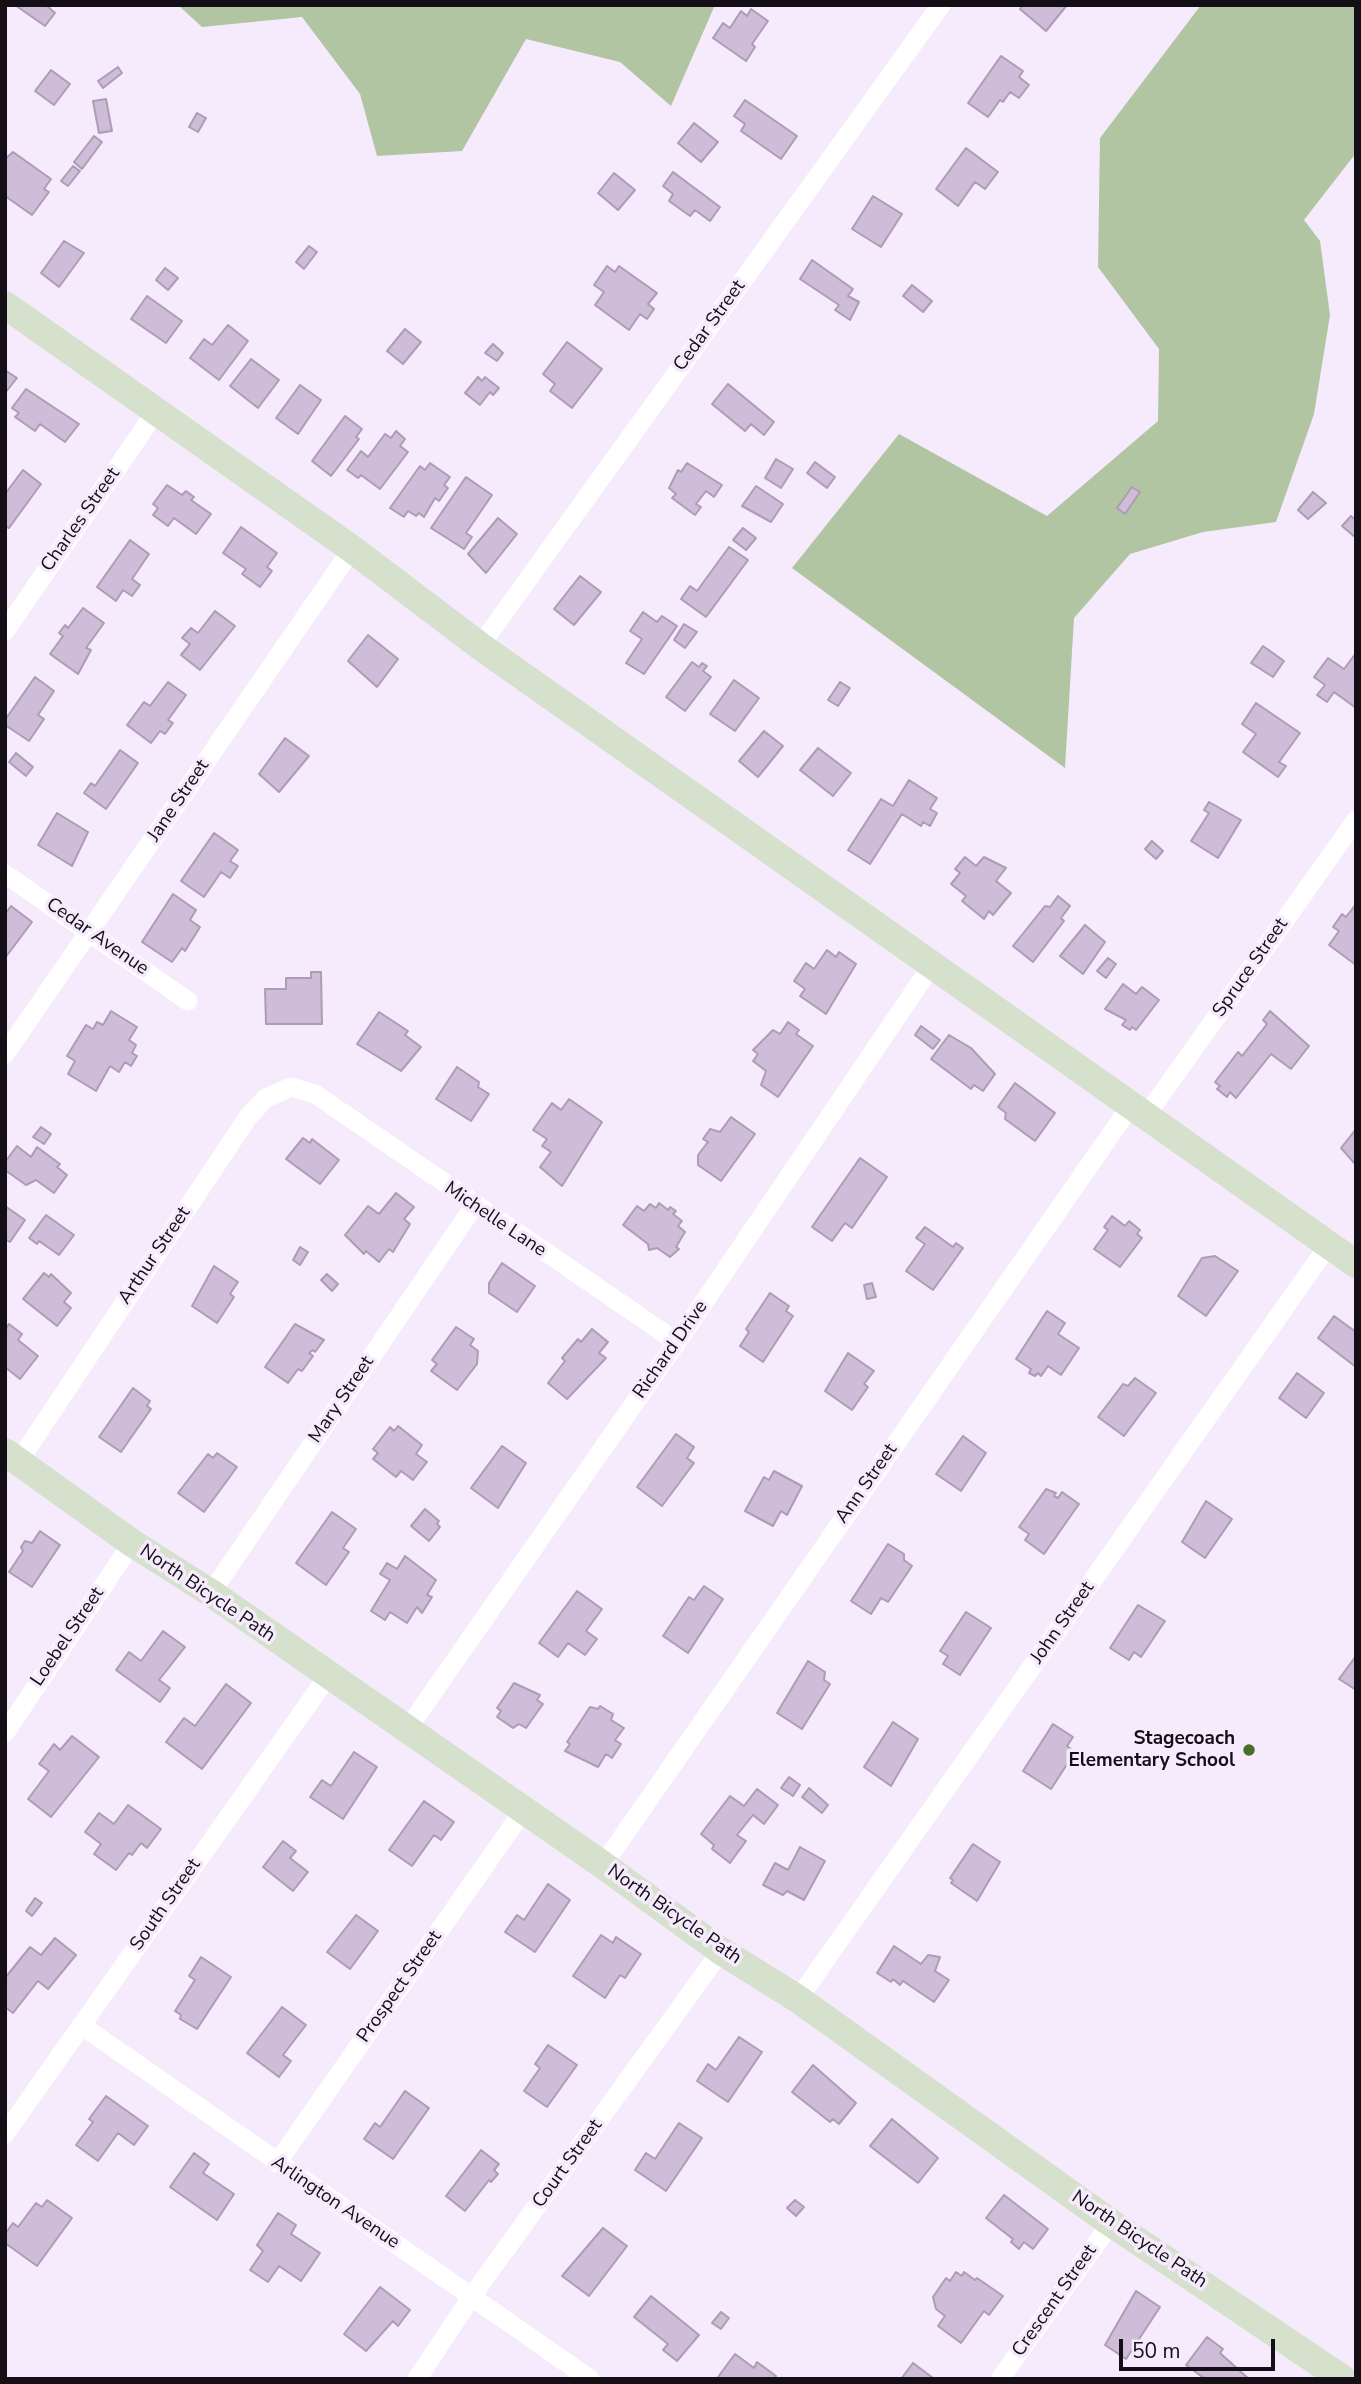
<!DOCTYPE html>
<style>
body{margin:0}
#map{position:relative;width:1361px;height:2384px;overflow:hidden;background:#f6ebfc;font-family:"Nunito Sans",sans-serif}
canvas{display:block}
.frame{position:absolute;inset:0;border:7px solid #140e17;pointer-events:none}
.scale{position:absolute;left:1119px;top:2339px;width:156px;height:32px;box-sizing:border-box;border:4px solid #140e17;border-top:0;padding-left:9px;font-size:21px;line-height:24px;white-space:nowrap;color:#140e17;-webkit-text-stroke:5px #f6ebfc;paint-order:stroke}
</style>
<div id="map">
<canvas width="1361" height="2384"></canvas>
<div class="frame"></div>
<div class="scale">50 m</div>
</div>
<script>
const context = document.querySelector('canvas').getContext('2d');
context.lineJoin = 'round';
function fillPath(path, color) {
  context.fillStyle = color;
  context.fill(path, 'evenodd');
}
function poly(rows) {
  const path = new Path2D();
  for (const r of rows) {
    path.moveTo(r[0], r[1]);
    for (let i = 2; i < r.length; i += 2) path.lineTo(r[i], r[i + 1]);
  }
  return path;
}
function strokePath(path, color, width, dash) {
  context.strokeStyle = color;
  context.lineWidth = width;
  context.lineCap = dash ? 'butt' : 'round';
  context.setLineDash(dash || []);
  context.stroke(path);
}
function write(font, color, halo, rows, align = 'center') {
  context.font = font + ' "Nunito Sans",sans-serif';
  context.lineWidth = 7;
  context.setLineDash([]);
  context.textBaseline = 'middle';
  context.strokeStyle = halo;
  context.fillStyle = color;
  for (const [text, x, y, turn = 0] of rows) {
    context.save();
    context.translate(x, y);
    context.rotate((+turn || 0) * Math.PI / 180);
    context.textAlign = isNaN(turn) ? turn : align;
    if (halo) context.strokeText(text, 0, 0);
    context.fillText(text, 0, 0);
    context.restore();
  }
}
const forest = poly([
 [178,5,715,5,671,106,620,62,526,39,462,151,377,156,360,94,302,17,202,27],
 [1201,5,1356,5,1356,153,1304,220,1320,241,1330,315,1314,414,1276,522,1203,532,1130,554,1074,618,1065,768,792,568,899,434,1047,516,1158,421,1159,349,1098,267,1100,138]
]);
const building = poly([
 [15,5,46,5,55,13,45,26,15,5],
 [1023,5,1067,5,1046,31,1020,9,1023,5],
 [751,9,768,21,752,44,755,47,746,61,713,38,723,23,730,28,741,11,747,16,751,9],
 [1001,56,1023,71,1019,77,1029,85,1019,98,1010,92,1003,102,1000,100,988,117,968,103,1001,56],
 [118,67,122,73,103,88,98,81,118,67],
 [51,70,70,84,54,105,35,91,51,70],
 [106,99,112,131,99,133,93,101,106,99],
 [745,100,797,136,781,159,741,131,745,124,734,116,745,100],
 [197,113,206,118,198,132,189,127,197,113],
 [694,123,718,142,701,162,678,143,694,123],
 [94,136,102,142,82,169,74,162,94,136],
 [966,148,998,172,985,189,975,182,958,206,936,189,966,148],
 [13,152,51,179,44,189,49,192,32,215,5,196,5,159,13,152],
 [73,166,80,171,68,186,61,181,73,166],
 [673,172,720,207,710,221,695,210,690,216,669,201,673,194,663,186,673,172],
 [614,173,635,190,618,210,598,193,614,173],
 [873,196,902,214,881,247,852,229,873,196],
 [64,241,84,253,59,287,41,273,64,241],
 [309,246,317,252,304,269,296,262,309,246],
 [812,260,853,289,848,296,859,302,850,320,835,310,839,305,800,279,812,260],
 [607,266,615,272,619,266,657,293,648,304,654,309,647,319,640,314,629,330,595,305,604,292,594,285,607,266],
 [165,268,178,278,168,290,156,280,165,268],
 [912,285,932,301,923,312,903,296,912,285],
 [147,296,182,321,166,343,131,319,147,296],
 [228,325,248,341,219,380,190,358,204,339,212,345,228,325],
 [405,329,421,342,403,364,387,351,405,329],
 [567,342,602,369,572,408,550,391,555,384,543,374,567,342],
 [493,344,503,353,497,361,485,353,493,344],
 [251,359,279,380,258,408,230,386,251,359],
 [5,370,17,378,5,393,5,370],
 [478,377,482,381,485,377,499,388,493,395,490,392,480,405,465,393,478,377],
 [728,384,774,422,764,435,751,424,745,431,712,404,728,384],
 [300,385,321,400,298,434,276,418,300,385],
 [26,389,79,424,65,442,40,424,35,431,15,417,19,413,12,408,26,389],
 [345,416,362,429,356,437,359,439,331,476,312,461,345,416],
 [396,431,405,439,400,446,408,452,380,489,361,475,358,478,347,470,361,451,368,457,385,434,391,438,396,431],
 [776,459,793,469,781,488,765,478,776,459],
 [815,462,835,477,827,488,807,473,815,462],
 [430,463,450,477,444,485,448,488,439,501,435,498,424,517,419,513,416,516,408,511,404,517,390,508,420,466,425,470,430,463],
 [687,463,722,485,714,497,706,491,696,504,701,507,695,515,672,498,676,494,669,488,678,470,681,472,687,463],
 [23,470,41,484,9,528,5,526,5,494,23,470],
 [466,477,492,495,466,533,472,537,464,549,431,528,466,477],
 [167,485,182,495,186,491,194,497,191,500,211,514,196,534,174,518,168,526,153,515,158,508,153,504,167,485],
 [756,486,783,504,771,522,742,506,756,486],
 [1132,487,1140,492,1125,514,1117,508,1132,487],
 [1313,492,1326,503,1308,519,1298,510,1313,492],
 [1351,516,1356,520,1356,538,1342,526,1351,516],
 [498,518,517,534,486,573,468,554,498,518],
 [241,527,277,553,267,567,272,571,260,587,242,574,246,569,223,553,241,527],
 [743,528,756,538,746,550,733,540,743,528],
 [130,540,149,554,132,579,140,585,132,596,123,590,116,601,97,587,130,540],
 [729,547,748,560,706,617,681,599,690,586,697,591,729,547],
 [580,576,601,592,574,625,554,609,580,576],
 [83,608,104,623,86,648,91,650,78,674,50,654,63,636,59,633,65,625,68,628,83,608],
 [215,611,235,626,200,670,181,655,190,644,182,638,191,628,198,633,215,611],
 [643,612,657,622,662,616,677,626,644,674,626,663,642,639,630,631,643,612],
 [684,624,697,632,685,648,674,640,684,624],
 [368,635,398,659,377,687,348,661,368,635],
 [1263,646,1284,661,1273,677,1251,663,1263,646],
 [1356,653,1356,708,1334,692,1327,702,1317,695,1325,685,1314,677,1328,658,1344,669,1356,653],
 [692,662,699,667,702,663,707,666,703,671,711,677,685,711,666,697,692,662],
 [35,677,54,691,38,715,44,719,29,741,5,725,5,720,35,677],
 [734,680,759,698,735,731,710,714,734,680],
 [168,682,186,695,168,720,173,723,165,734,160,731,151,743,127,725,144,702,150,706,168,682],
 [840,682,850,688,838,706,828,700,840,682],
 [1256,703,1300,733,1279,762,1286,766,1278,777,1243,752,1256,734,1242,724,1256,703],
 [764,731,783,746,758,777,739,761,764,731],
 [285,738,309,756,279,792,259,774,285,738],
 [818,748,851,773,833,796,800,770,818,748],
 [120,750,138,763,106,809,84,793,91,783,95,786,120,750],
 [16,753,33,767,26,776,9,762,16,753],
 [909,780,937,798,930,809,937,813,930,826,923,822,921,826,902,814,870,864,848,850,881,799,893,806,909,780],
 [1209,802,1241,820,1218,858,1191,841,1209,813,1204,810,1209,802],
 [57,813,88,832,72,866,38,845,57,813],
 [214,833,238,850,230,861,238,866,230,878,221,872,204,897,181,881,214,833],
 [1152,841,1163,851,1156,859,1145,849,1152,841],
 [965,857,976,866,984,857,1006,868,996,881,1011,893,993,915,989,911,984,919,962,901,966,896,951,884,960,873,955,869,965,857],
 [173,894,196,910,190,920,200,927,185,951,182,948,172,962,142,942,173,894],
 [1058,896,1070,906,1061,918,1064,921,1033,962,1013,946,1045,906,1050,907,1058,896],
 [1356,904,1356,965,1329,945,1339,931,1333,927,1342,914,1346,917,1356,904],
 [11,906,32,922,5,958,5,914,11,906],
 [1085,925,1105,942,1083,974,1060,956,1085,925],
 [827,950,836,957,839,952,856,964,826,1014,800,996,805,989,794,981,806,963,814,969,827,950],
 [1108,958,1116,964,1106,978,1097,971,1108,958],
 [311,972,321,972,322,1024,266,1024,265,989,286,989,286,978,311,978,311,972],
 [1123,984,1136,994,1142,987,1159,1000,1136,1030,1132,1027,1130,1030,1122,1025,1126,1020,1105,1009,1123,984],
 [111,1011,137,1027,129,1040,136,1045,132,1053,137,1056,131,1066,125,1062,119,1072,110,1066,96,1091,68,1074,75,1061,67,1056,86,1025,93,1029,97,1022,103,1025,111,1011],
 [1270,1011,1309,1046,1291,1069,1271,1054,1236,1098,1230,1092,1227,1097,1217,1089,1220,1086,1215,1082,1238,1052,1242,1056,1267,1024,1263,1020,1270,1011],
 [379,1012,408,1031,405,1035,421,1047,401,1071,357,1044,379,1012],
 [788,1022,799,1030,796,1034,813,1046,778,1097,761,1085,766,1071,753,1061,758,1054,753,1050,773,1030,780,1034,788,1022],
 [921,1026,940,1040,933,1049,915,1035,921,1026],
 [949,1035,971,1048,995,1074,983,1091,974,1085,971,1089,931,1059,949,1035],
 [457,1067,479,1082,478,1087,489,1094,471,1121,436,1099,457,1067],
 [1015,1083,1055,1113,1035,1141,1005,1119,1006,1113,998,1107,1015,1083],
 [569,1099,602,1122,562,1186,540,1167,551,1152,542,1146,547,1139,533,1130,552,1103,561,1110,569,1099],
 [731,1117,755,1134,721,1181,698,1165,698,1155,708,1142,703,1139,710,1129,720,1132,731,1117],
 [41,1127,51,1134,44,1144,33,1137,41,1127],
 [1356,1129,1356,1165,1341,1148,1356,1129],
 [303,1138,310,1143,312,1139,339,1160,320,1184,286,1159,303,1138],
 [17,1146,31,1157,37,1147,60,1164,57,1167,67,1175,54,1193,36,1180,26,1185,5,1170,5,1162,17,1146],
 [860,1158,887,1177,852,1228,845,1223,832,1241,812,1227,860,1158],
 [396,1193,414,1207,404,1219,410,1224,393,1252,389,1249,379,1262,366,1251,364,1254,345,1235,368,1206,379,1214,396,1193],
 [659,1203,668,1210,670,1207,676,1211,673,1214,682,1221,678,1226,685,1232,676,1247,679,1249,670,1257,657,1248,649,1250,648,1244,623,1225,637,1206,644,1211,650,1204,656,1208,659,1203],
 [5,1206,25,1220,10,1242,5,1239,5,1206],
 [46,1215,74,1235,59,1255,39,1241,37,1244,29,1238,46,1215],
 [1112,1216,1125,1226,1129,1221,1140,1230,1137,1234,1142,1238,1120,1267,1094,1249,1108,1230,1104,1227,1112,1216],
 [925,1227,953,1247,956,1243,963,1248,933,1290,906,1271,925,1244,916,1238,925,1227],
 [300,1247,308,1252,300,1265,293,1260,300,1247],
 [1215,1256,1238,1271,1206,1316,1178,1296,1202,1258,1215,1256],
 [502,1263,535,1286,517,1312,489,1293,489,1283,502,1263],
 [214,1266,238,1282,230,1294,234,1297,217,1323,192,1306,214,1266],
 [44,1273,49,1277,51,1274,71,1293,64,1302,71,1308,57,1326,23,1299,44,1273],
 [327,1274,338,1284,332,1291,321,1280,327,1274],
 [872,1283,876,1297,867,1299,864,1285,872,1283],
 [770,1293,789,1306,786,1311,793,1316,763,1362,740,1346,749,1332,746,1329,770,1293],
 [1047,1311,1065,1323,1058,1334,1079,1348,1061,1375,1048,1366,1041,1376,1038,1373,1035,1376,1029,1373,1031,1369,1016,1359,1047,1311],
 [1334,1316,1356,1332,1356,1367,1318,1338,1334,1316],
 [9,1324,22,1334,18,1340,38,1356,20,1379,5,1367,5,1330,9,1324],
 [295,1324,324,1340,315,1352,313,1350,309,1353,313,1356,302,1371,298,1369,288,1383,265,1367,295,1324],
 [456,1327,474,1339,470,1345,478,1351,477,1364,457,1390,431,1371,437,1364,432,1360,456,1327],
 [592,1329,608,1342,599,1353,606,1358,567,1399,548,1383,565,1361,562,1358,578,1339,581,1342,592,1329],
 [848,1353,874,1371,864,1384,868,1387,852,1410,825,1391,848,1353],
 [1297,1373,1324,1393,1306,1418,1279,1398,1297,1373],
 [1135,1378,1156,1393,1124,1436,1098,1417,1123,1384,1128,1386,1135,1378],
 [133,1388,150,1401,147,1406,151,1409,121,1452,99,1437,133,1388],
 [398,1426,422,1445,416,1454,427,1462,413,1480,401,1471,396,1477,373,1459,378,1453,373,1449,390,1427,394,1431,398,1426],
 [676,1434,694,1447,687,1458,694,1463,662,1506,637,1487,676,1434],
 [963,1436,986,1453,961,1491,936,1474,963,1436],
 [502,1446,526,1463,498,1508,471,1488,502,1446],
 [217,1453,237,1467,204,1512,178,1493,208,1454,213,1458,217,1453],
 [774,1471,802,1486,787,1515,781,1511,773,1526,745,1511,764,1477,769,1480,774,1471],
 [1046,1489,1056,1493,1054,1496,1058,1498,1062,1492,1079,1504,1044,1554,1025,1540,1029,1534,1019,1527,1046,1489],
 [1206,1501,1232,1519,1205,1558,1182,1542,1206,1501],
 [425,1509,439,1521,437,1524,440,1527,429,1541,411,1526,425,1509],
 [332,1512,356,1529,343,1548,349,1552,326,1585,296,1563,332,1512],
 [40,1531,60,1545,32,1587,9,1572,23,1551,21,1547,25,1541,32,1543,40,1531],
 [888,1544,904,1554,904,1560,912,1566,888,1602,881,1598,871,1614,851,1601,888,1544],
 [405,1556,436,1580,427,1595,432,1597,422,1613,417,1607,407,1623,390,1612,385,1620,371,1611,390,1580,380,1574,387,1563,397,1569,405,1556],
 [704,1586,723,1599,688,1653,663,1636,689,1597,694,1600,704,1586],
 [577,1591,602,1609,586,1631,597,1639,585,1655,568,1643,558,1657,539,1643,577,1591],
 [1138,1605,1165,1621,1141,1657,1134,1652,1129,1660,1110,1648,1138,1605],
 [966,1612,991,1628,960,1675,943,1664,948,1656,940,1651,966,1612],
 [163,1631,185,1647,159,1680,170,1688,160,1702,116,1670,129,1652,141,1661,163,1631],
 [1356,1656,1356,1690,1339,1679,1356,1656],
 [808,1661,825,1672,824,1680,830,1684,802,1729,777,1713,808,1661],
 [514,1683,540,1695,537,1700,543,1704,526,1728,519,1724,513,1728,497,1717,501,1711,497,1708,514,1683],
 [226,1684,251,1703,202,1769,166,1742,184,1718,195,1726,226,1684],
 [600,1706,613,1714,611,1720,624,1728,615,1740,621,1744,612,1758,606,1754,598,1767,565,1751,570,1744,567,1742,590,1707,598,1709,600,1706],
 [893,1722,918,1739,891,1786,864,1767,893,1722],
 [1053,1724,1073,1737,1067,1746,1075,1752,1051,1789,1023,1771,1053,1724],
 [72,1736,99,1757,51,1817,28,1799,49,1771,39,1764,54,1744,60,1750,72,1736],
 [354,1752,377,1767,343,1819,310,1797,322,1780,331,1786,354,1752],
 [789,1777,800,1785,793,1796,781,1788,789,1777],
 [809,1788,828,1805,822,1813,802,1797,809,1788],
 [757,1789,778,1805,764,1824,753,1815,737,1835,746,1841,730,1863,712,1849,714,1845,701,1834,730,1796,744,1806,757,1789],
 [424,1801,454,1822,441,1840,434,1835,412,1866,389,1850,424,1801],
 [128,1805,161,1829,147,1848,141,1843,132,1855,129,1853,116,1870,94,1854,101,1844,85,1832,99,1813,114,1824,128,1805],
 [283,1841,296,1851,290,1858,308,1872,293,1891,263,1867,283,1841],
 [973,1844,1000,1862,977,1901,951,1883,953,1880,950,1878,973,1844],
 [800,1847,825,1861,804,1900,787,1891,783,1895,763,1885,775,1863,788,1870,800,1847],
 [548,1884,570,1900,535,1952,505,1932,517,1915,524,1920,548,1884],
 [35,1898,42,1903,32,1916,26,1911,35,1898],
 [356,1915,378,1931,350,1969,327,1952,356,1915],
 [601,1935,613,1943,616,1937,641,1954,625,1978,620,1975,605,1998,573,1976,601,1935],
 [55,1938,76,1955,48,1989,38,1981,13,2013,5,2007,5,1978,30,1947,41,1955,55,1938],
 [894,1946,921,1964,928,1955,940,1957,935,1971,949,1980,934,2002,903,1981,900,1985,893,1979,891,1982,877,1973,894,1946],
 [201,1957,231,1977,197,2029,180,2019,181,2015,175,2011,195,1980,189,1976,201,1957],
 [282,2007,306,2025,283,2055,291,2061,279,2077,247,2053,282,2007],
 [739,2037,762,2052,728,2102,697,2081,708,2064,716,2070,739,2037],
 [548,2045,577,2065,547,2107,524,2091,540,2068,535,2064,548,2045],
 [813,2065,856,2103,839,2124,833,2119,830,2122,792,2092,813,2065],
 [405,2091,429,2108,393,2159,364,2139,375,2123,380,2127,405,2091],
 [106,2096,148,2126,134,2145,118,2133,98,2161,76,2145,93,2122,89,2119,106,2096],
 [892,2119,938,2158,918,2183,870,2146,892,2119],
 [679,2123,702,2138,666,2191,635,2170,646,2153,655,2159,679,2123],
 [481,2150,499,2164,494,2170,498,2174,491,2182,489,2180,465,2211,446,2196,481,2150],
 [194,2153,209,2164,203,2173,234,2194,217,2220,170,2187,194,2153],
 [1004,2195,1048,2229,1033,2249,1024,2242,1019,2249,1011,2242,1013,2239,986,2218,1004,2195],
 [47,2200,72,2218,37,2266,5,2243,5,2234,13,2223,18,2227,36,2203,42,2207,47,2200],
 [795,2200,804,2207,796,2216,787,2208,795,2200],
 [278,2213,296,2225,291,2234,320,2253,301,2281,279,2266,268,2282,250,2270,263,2251,257,2245,278,2213],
 [603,2228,627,2246,589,2296,562,2276,603,2228],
 [956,2272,962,2276,964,2272,975,2280,977,2278,1003,2296,989,2315,984,2311,961,2343,938,2326,945,2316,936,2309,933,2297,946,2278,950,2281,956,2272],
 [380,2287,410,2310,398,2326,393,2321,366,2351,344,2334,380,2287],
 [1136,2291,1160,2307,1126,2359,1105,2345,1136,2291],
 [651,2296,699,2335,677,2361,663,2350,668,2344,634,2317,651,2296],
 [721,2312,729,2318,721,2329,712,2323,721,2312],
 [1207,2337,1223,2349,1220,2353,1249,2379,1205,2379,1186,2365,1207,2337],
 [735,2354,754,2368,757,2362,776,2376,774,2379,720,2379,718,2377,735,2354],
 [913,2363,933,2378,933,2379,901,2379,913,2363]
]);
const street = poly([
 [5,631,157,410],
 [480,646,941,5],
 [5,874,188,1001],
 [5,1054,352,549],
 [1146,1116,1356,820],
 [19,1461,248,1117,266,1098,291,1087,315,1094,677,1342],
 [211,1593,474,1206],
 [406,1731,677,1342,932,965],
 [5,1733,132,1543],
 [603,1865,1132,1104],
 [798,1999,1328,1246],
 [81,2025,590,2379],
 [5,2134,328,1676],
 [277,2163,523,1811],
 [417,2379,472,2296,721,1951],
 [1000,2379,1111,2223]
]);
const secondary = poly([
 [5,305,352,549,480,646,1356,1264],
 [5,1452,132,1543,211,1593,603,1865,721,1951,798,1999,1111,2223,1343,2379]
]);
const markers = [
 [1249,1750,7,"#496e27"]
];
const streetNames = [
 ["Cedar Street",710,326,-54],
 ["Charles Street",81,520,-55],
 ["Jane Street",179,801,-56],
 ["Cedar Avenue",97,937,35],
 ["Spruce Street",1251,968,-55],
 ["Michelle Lane",495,1220,34],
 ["Arthur Street",155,1256,-56],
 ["Richard Drive",671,1350,-55],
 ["Mary Street",342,1400,-56],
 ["Ann Street",867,1484,-55],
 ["North Bicycle Path",207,1594,34],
 ["John Street",1063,1623,-55],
 ["Loebel Street",68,1637,-56],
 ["South Street",166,1905,-55],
 ["North Bicycle Path",674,1915,35],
 ["Prospect Street",400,1987,-55],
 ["Court Street",568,2164,-54],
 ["Arlington Avenue",335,2203,34],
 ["North Bicycle Path",1139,2240,34],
 ["Crescent Street",1055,2301,-55]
];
const poiNames = [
 ["Stagecoach",1235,1739],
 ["Elementary School",1235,1761]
];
fillPath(forest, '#b1c5a2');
fillPath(building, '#cebcd8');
strokePath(building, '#ae9cb7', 2);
strokePath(street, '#fff', 19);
strokePath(secondary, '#d5e1cc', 28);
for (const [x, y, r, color] of markers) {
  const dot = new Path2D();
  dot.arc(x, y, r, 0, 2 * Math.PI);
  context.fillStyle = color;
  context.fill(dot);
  strokePath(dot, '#f6ebfc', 2.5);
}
write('19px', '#140e17', '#f6ebfc', streetNames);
write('bold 19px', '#140e17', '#f6ebfc', poiNames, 'right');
</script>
